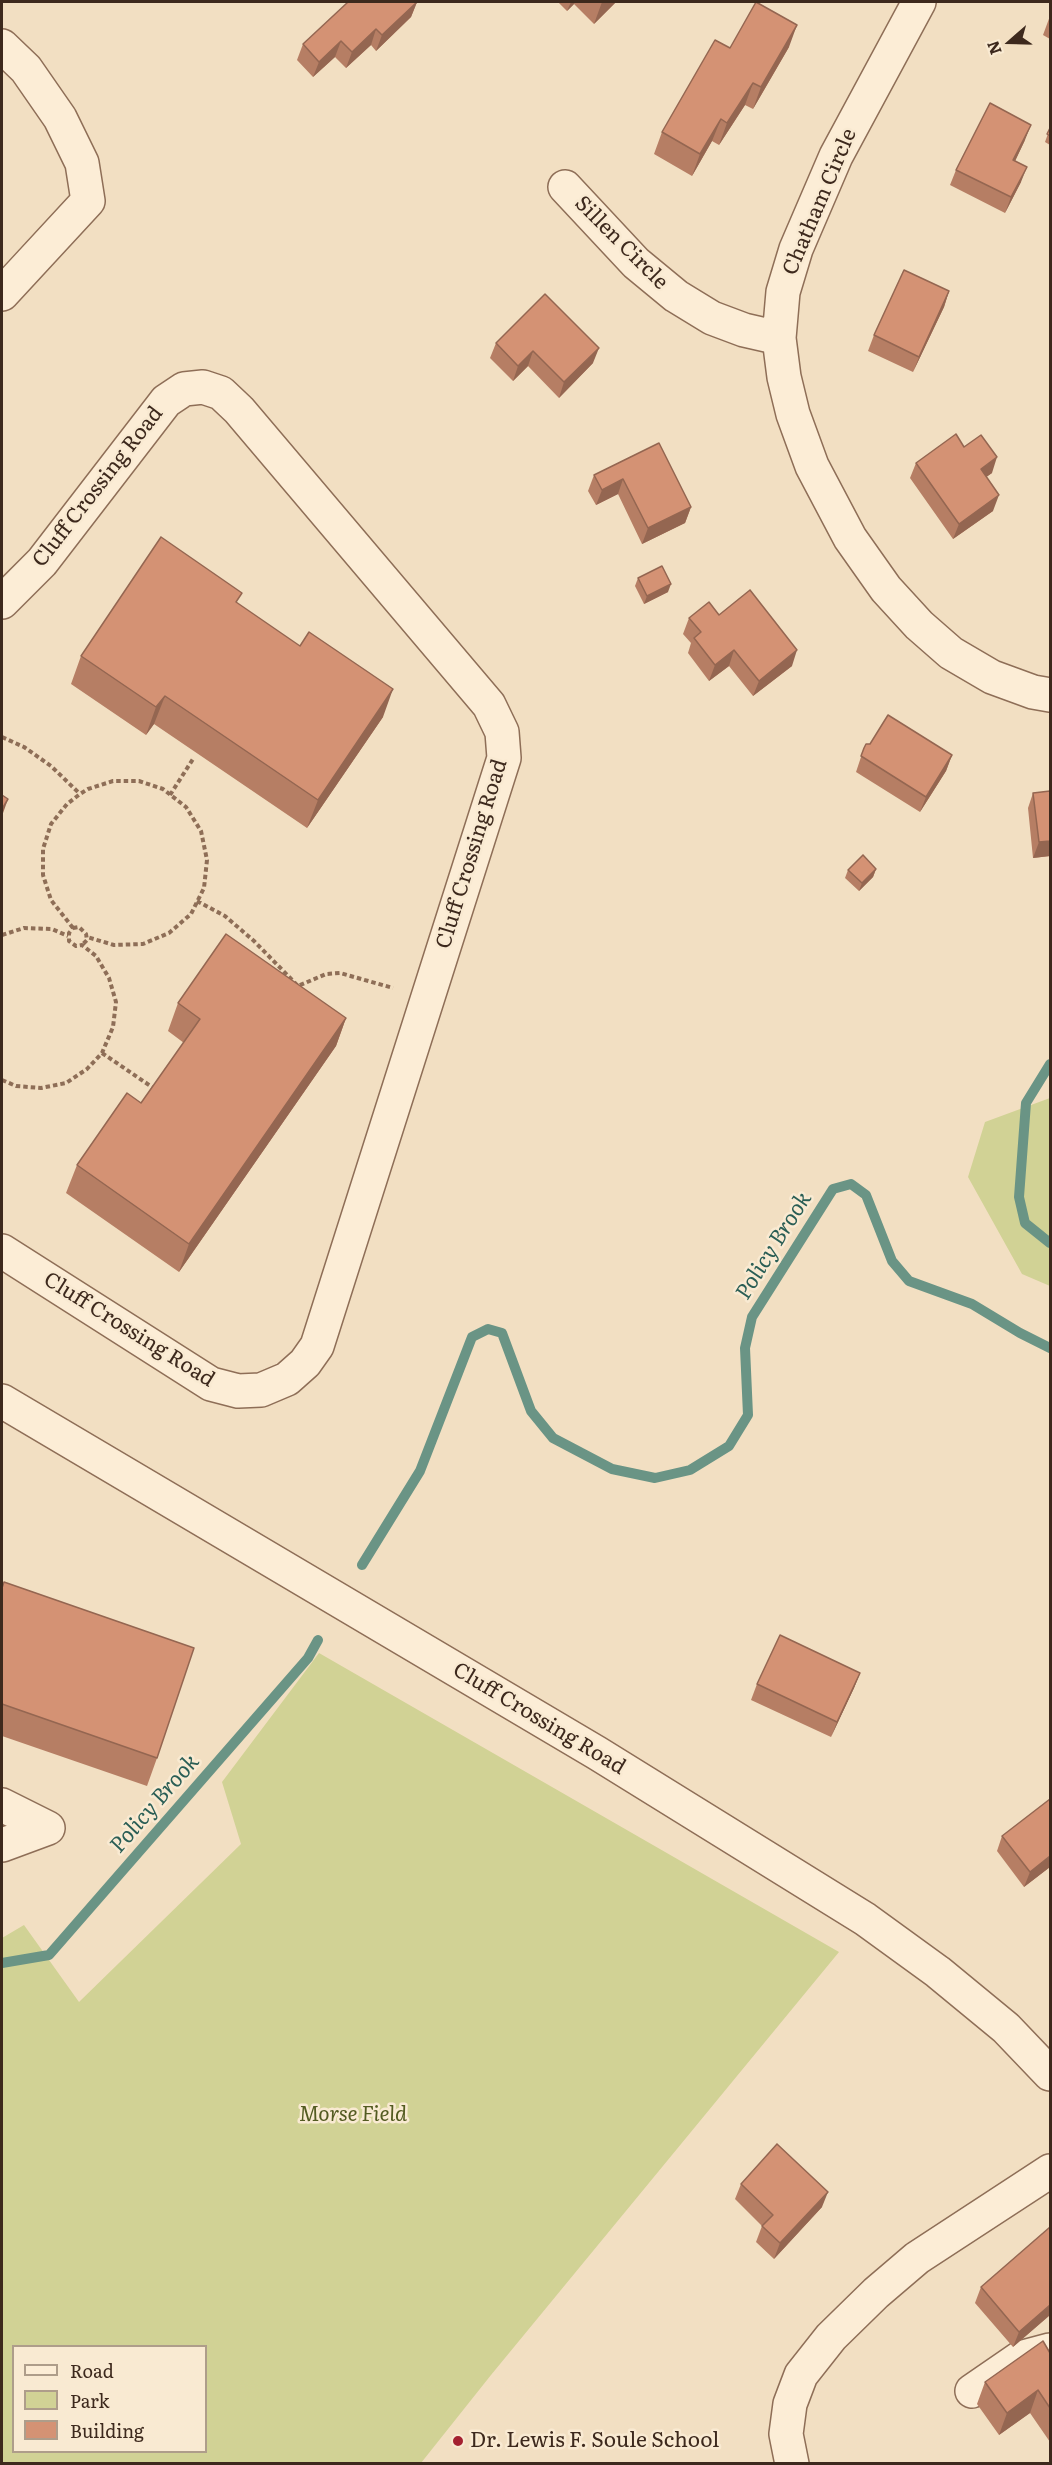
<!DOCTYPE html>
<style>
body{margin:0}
#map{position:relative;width:1052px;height:2465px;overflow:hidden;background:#f2dfc2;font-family:Literata,serif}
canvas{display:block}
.frame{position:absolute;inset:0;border:3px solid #3d291d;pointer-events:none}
.legend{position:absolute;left:12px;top:2345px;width:195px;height:108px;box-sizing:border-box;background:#f9ead2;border:2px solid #ae9d8a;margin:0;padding:8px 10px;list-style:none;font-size:18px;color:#3d291d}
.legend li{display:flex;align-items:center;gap:12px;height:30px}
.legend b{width:30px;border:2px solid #ae9d8a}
.north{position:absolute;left:980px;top:12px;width:60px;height:60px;-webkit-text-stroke:4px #f9ead2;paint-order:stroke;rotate:250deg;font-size:16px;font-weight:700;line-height:24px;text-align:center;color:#3d291d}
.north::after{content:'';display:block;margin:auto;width:21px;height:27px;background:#3d291d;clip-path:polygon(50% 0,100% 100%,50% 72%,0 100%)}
</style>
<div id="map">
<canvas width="1052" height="2465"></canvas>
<div class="frame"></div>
<ul class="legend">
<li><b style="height:8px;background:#fcedd6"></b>Road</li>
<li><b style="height:16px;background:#d1d295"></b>Park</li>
<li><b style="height:16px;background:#d49274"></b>Building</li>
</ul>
<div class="north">N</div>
</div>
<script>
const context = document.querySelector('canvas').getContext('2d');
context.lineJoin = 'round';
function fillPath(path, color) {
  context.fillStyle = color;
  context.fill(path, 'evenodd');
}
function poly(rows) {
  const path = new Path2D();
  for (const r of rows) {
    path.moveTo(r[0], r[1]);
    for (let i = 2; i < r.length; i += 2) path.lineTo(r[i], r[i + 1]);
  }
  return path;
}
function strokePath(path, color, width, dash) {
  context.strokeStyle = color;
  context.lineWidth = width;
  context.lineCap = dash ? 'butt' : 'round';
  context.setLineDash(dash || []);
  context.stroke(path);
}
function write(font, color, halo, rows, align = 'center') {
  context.font = font + ' Literata,serif';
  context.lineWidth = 5;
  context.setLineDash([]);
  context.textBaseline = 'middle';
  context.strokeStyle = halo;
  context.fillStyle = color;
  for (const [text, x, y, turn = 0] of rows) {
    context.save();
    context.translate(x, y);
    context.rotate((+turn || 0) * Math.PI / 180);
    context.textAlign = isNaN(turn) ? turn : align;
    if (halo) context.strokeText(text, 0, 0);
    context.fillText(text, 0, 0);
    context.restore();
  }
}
const green = poly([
 [1050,1098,1050,1286,1022,1274,968,1177,985,1122],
 [319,1653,839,1952,491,2375,421,2463,2,2463,2,1938,24,1925,79,2002,241,1844,222,1782],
 [14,2346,206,2346,206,2452,14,2452]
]);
const stream = poly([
 [1050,1064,1026,1103,1019,1197,1025,1223,1050,1243],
 [362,1565,420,1471,472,1337,488,1329,502,1333,531,1411,553,1438,612,1469,655,1478,690,1470,729,1446,748,1415,745,1348,752,1317,833,1189,851,1184,866,1195,892,1261,909,1281,972,1304,1020,1333,1050,1348],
 [2,1963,49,1955,308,1658,318,1640]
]);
const path = poly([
 [2,737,24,747,51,766,80,794],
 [170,795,193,759],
 [197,901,225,916,254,941,298,986,326,974,340,973,393,988],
 [73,928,51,900,43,875,43,849,51,824,67,804,80,794,88,789,113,781,139,781,163,789,186,807,201,831,207,860,204,888,191,914,169,933,143,944,114,945,87,937],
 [73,928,79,927,86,934,87,940,82,945],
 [2,935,24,928,52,929,68,936],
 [102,1053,152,1087],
 [2,1080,16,1086,41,1088,66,1083,87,1069,102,1053,113,1027,116,1002,109,978,96,956,82,945,76,946,69,941,69,933,73,928]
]);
const minor = poly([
 [919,2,836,156,796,249,783,292,779,338,784,377,793,414,812,466,850,538,886,589,919,625,951,653,992,677,1033,692,1050,695],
 [2,46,26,69,60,118,82,163,88,201,2,294],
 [565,187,636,263,676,296,712,318,744,330,779,338],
 [2,602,42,562,166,401,184,389,203,387,221,393,239,410,489,705,502,732,504,758,317,1346,305,1363,287,1379,261,1390,238,1391,211,1384,2,1251],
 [2,1401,597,1753,865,1919,938,1972,1006,2028,1050,2074],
 [2,1805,48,1828,2,1845],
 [972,2391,1020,2358,1050,2350],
 [792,2464,786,2434,790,2404,801,2375,831,2337,876,2293,917,2258,1050,2171]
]);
const wall = poly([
 [417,2,411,17,376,51,371,45,346,68,335,57,313,77,297,60,303,44],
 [558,2,616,2,594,24,574,4,567,11],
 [1050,16,1050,39,1043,35],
 [789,47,753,109,745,105,719,145,712,141,692,176,654,154,662,132,730,48],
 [1050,128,1050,145,1045,142],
 [1025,140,1015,161,1021,182,1005,213,950,185,956,170],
 [949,291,944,307,913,372,868,351,874,335],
 [496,343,593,363,559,398,528,366,513,381,490,358],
 [659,443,691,507,685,523,642,544,618,494,596,505,588,491,594,475],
 [964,447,992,473,986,477,993,511,953,539,910,478,916,463],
 [638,578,668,592,644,604,635,586],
 [238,604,383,717,307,828,154,724,146,735,71,684,81,656],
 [719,615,792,666,753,696,729,666,709,681,688,653,691,643,683,634,689,618],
 [864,748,952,755,946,771,920,812,856,772],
 [1050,791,1050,856,1033,858,1028,808,1033,793],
 [876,869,873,877,859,891,845,878,848,870],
 [178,1003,346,1018,336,1046,179,1272,66,1193,77,1165,141,1103,184,1043,168,1031],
 [2,1588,157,1758,147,1786,2,1736],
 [860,1673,854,1688,831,1737,751,1700,757,1684],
 [1002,1836,1050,1867,1024,1887,997,1851],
 [741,2184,822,2207,774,2259,756,2242,762,2226,735,2199],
 [981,2287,1050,2315,1013,2347,975,2303],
 [1050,2353,1050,2442,1030,2413,999,2435,977,2404,985,2382]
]);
const shadedWall = poly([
 [417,2,411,17,376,51,382,35],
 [571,2,575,2,574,4,567,11],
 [602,2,616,2,594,24],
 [797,25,789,47,753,109,761,87],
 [376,29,371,45,346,68,352,52],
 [341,41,335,57,313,77,319,62],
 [753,83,745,105,719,145,727,123],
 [721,119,712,141,692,176,700,154],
 [1031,125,1025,140,1008,176,1013,160],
 [1027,167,1021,182,1005,213,1011,197],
 [949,291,944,307,913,372,919,357],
 [599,348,593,363,559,398,564,382],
 [533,351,528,366,513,381,518,366],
 [997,457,992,473,975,485,981,469],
 [623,479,618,494,596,505,602,490],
 [999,495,993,511,953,539,959,524],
 [691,507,685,523,642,544,648,528],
 [671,584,668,592,644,604,647,596],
 [734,650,729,666,709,681,715,665],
 [797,650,792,666,753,696,759,681],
 [393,689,383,717,307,828,318,800],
 [165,696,154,724,146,735,156,707],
 [952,755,946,771,920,812,926,797],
 [8,799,2,816,2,809],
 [1050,841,1050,856,1033,858,1039,842],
 [876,869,873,877,859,891,862,883],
 [346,1018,336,1046,179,1272,189,1244],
 [860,1673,854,1688,831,1737,837,1722],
 [1050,1856,1050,1867,1024,1887,1030,1872],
 [828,2192,822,2207,774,2259,780,2243],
 [1050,2305,1050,2315,1013,2347,1019,2332],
 [1038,2390,1030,2413,999,2435,1007,2413]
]);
const building = poly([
 [348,2,417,2,382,35,376,29,352,52,341,41,319,62,303,44,348,2],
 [756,2,797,25,761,87,753,83,727,123,721,119,700,154,662,132,715,40,730,48,756,2],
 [990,103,1031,125,1013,160,1027,167,1011,197,956,170,990,103],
 [1050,128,1050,136,1047,134,1050,128],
 [904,270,949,291,919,357,874,335,904,270],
 [545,294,599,348,564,382,533,351,518,366,496,343,545,294],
 [956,434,964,447,981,435,997,457,981,469,999,495,959,524,916,463,956,434],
 [659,443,691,507,648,528,623,479,602,490,594,475,659,443],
 [161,537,242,593,236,602,300,646,309,632,393,689,318,800,165,696,156,707,81,656,161,537],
 [662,566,671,584,647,596,638,578,662,566],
 [750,590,797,650,759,681,734,650,715,665,694,638,701,632,689,618,709,602,719,615,750,590],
 [888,715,952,755,926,797,861,756,864,748,866,744,870,744,888,715],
 [1050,791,1050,841,1039,842,1033,793,1050,791],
 [2,795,8,799,2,809,2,795],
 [863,855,876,869,862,883,848,870,863,855],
 [226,934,346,1018,189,1244,77,1165,127,1093,141,1103,200,1019,178,1003,226,934],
 [4,1582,194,1648,157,1758,2,1704,2,1588,4,1582],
 [780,1635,860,1673,837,1722,757,1684,780,1635],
 [1050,1799,1050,1856,1030,1872,1002,1836,1050,1799],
 [777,2144,828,2192,780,2243,762,2226,773,2215,741,2184,777,2144],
 [1050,2227,1050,2305,1019,2332,981,2287,1050,2227],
 [1043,2341,1050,2353,1050,2408,1038,2390,1007,2413,985,2382,1043,2341]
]);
const markers = [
 [458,2441,6,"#a42130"]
];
const streetNames = [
 ["Chatham Circle",820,202,-67],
 ["Sillen Circle",621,243,45],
 ["Cluff Crossing Road",98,487,-52],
 ["Cluff Crossing Road",472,854,-73],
 ["Cluff Crossing Road",129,1330,32],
 ["Cluff Crossing Road",539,1719,31]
];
const parkNames = [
 ["Morse Field",353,2115]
];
const poiNames = [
 ["Dr. Lewis F. Soule School",470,2441]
];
const waterNames = [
 ["Policy Brook",774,1246,-58],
 ["Policy Brook",155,1804,-49]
];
fillPath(green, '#d1d295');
strokePath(stream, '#6a9485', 10);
strokePath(minor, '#8e6e57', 36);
strokePath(path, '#8e6e57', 4, [4.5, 3]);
strokePath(minor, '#fcedd6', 33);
fillPath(wall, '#b67e64');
fillPath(shadedWall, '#946651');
fillPath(building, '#d49274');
strokePath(building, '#946651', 1.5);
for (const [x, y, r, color] of markers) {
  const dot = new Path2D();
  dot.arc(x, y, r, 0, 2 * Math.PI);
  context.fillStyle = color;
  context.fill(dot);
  strokePath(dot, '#f9ead2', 2);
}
write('21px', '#3d291d', '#f9ead2', streetNames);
write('italic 21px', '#535b21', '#f9ead2', parkNames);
write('21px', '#3d291d', '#f9ead2', poiNames, 'left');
write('italic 22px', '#2a5e55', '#f9ead2', waterNames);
</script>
